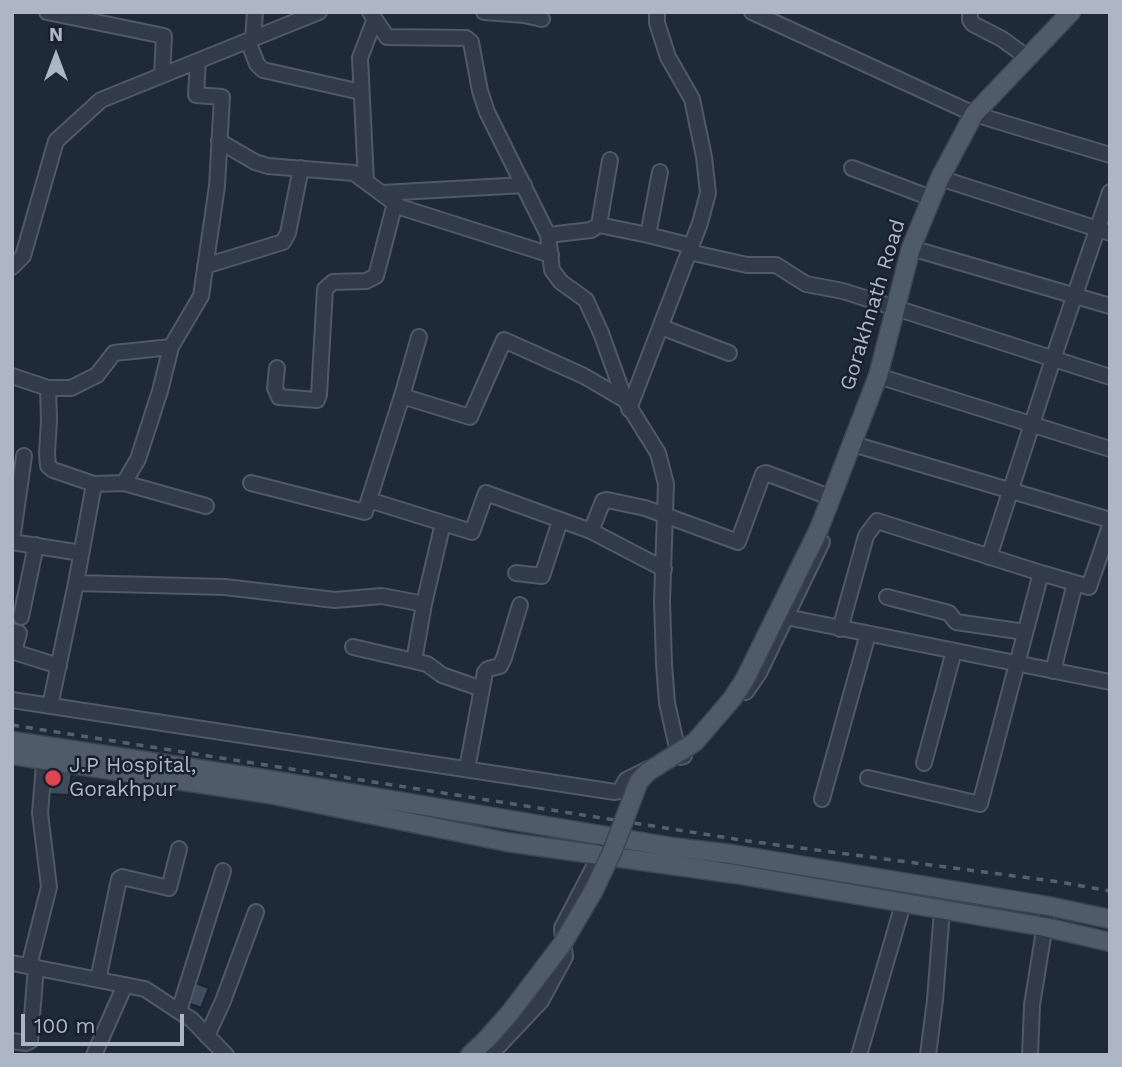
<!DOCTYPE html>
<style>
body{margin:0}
#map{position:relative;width:1122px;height:1067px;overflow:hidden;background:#1e2a37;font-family:"Work Sans",sans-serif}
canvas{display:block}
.frame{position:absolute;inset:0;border:14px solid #acb6c5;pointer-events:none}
.north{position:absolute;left:21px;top:21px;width:70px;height:70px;-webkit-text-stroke:5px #18212c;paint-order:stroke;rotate:0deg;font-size:19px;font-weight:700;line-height:28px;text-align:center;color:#acb6c5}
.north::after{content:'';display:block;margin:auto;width:24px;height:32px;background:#acb6c5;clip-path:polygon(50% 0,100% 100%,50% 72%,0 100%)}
.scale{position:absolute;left:21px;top:1014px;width:163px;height:32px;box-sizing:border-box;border:4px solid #acb6c5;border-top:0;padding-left:9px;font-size:21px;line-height:24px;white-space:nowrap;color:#acb6c5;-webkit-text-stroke:5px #18212c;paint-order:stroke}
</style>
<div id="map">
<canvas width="1122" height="1067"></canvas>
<div class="frame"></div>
<div class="north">N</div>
<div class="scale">100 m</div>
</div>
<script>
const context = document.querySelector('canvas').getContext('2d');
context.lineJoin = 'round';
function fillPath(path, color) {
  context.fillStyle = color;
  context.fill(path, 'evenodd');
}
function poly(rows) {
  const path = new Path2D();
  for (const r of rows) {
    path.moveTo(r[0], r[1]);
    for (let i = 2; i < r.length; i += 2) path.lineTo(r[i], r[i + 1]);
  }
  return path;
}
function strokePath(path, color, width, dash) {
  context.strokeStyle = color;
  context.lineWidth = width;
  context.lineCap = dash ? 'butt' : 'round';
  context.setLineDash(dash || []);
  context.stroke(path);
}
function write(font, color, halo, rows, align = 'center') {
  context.font = font + ' "Work Sans",sans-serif';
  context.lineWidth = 5;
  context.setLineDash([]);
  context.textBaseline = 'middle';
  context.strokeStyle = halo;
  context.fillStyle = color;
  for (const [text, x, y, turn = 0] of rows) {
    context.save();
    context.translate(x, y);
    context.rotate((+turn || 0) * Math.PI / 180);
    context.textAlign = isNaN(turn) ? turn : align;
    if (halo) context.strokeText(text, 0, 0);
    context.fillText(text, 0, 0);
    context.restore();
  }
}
const building = poly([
 [47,769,72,770,69,795,45,794,47,769],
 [191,981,209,988,201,1008,183,1001,191,981]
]);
const minor = poly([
 [47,12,164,36,162,75],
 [370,12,387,37,466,38,471,42,480,91,487,112,548,235,552,270,561,282,586,300,601,333,625,400],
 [484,12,524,15,542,19],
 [752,12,974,114,1110,155],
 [970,12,970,20,973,24,1002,39,1028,58],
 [253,39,255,12],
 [248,41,257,64,263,70,361,92],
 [219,141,255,162,268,166,354,173,400,207,551,255],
 [852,168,931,198],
 [940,178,1110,233],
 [366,181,360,58,374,21],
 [382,193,524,185],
 [599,225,648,235,660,172],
 [548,235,591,230,599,225,610,160],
 [648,235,692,246],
 [911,248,1110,306],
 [689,252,747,265,776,265,806,284,843,291,1110,377],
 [205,266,283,242,288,233,301,168],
 [12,267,23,256,56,141,101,100,319,12],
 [661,327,729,353],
 [277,368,275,388,279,397,317,400,319,395,325,289,333,282,366,281,376,276,395,203],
 [12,376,48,388,71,388,97,375,114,353,171,347],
 [878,376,1110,449],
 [48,388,49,421,47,453,48,466,53,470,94,484,124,483,206,506],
 [402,396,419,337],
 [629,409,700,223,708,193,704,157,692,99,668,57,657,23,657,12],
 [853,444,1110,520],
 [124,483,138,459,160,391,171,347,201,296,217,186,222,97,196,95,198,61],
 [251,483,365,512,402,396,470,417,504,340,584,376,625,400,658,453,666,484,662,601,664,664,667,703,676,743,684,756,681,757],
 [369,500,443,523,424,604,414,661],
 [443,523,472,532,486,493,591,531,603,501,607,500,645,508,738,542,763,474,766,473,832,498],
 [591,531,664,569],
 [12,541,24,456],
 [12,542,81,553],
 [989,557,1053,359,1110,192],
 [516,573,542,576,560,521],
 [1041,573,1089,587,1110,526],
 [76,583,94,484],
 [887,597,949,613,956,622,1025,632],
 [21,617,36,545],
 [786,617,1110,682],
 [840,629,866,536,877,521,1041,573,980,804,868,778],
 [12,631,19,633,14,652,59,666],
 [353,647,427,664,442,675,482,689],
 [1053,671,1075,583],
 [746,692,759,673,822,542],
 [12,700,615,792,620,791,626,780,648,769],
 [50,706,76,583,225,587,335,600,382,596,424,604],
 [924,763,954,651],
 [467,769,485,672,488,669,500,666,504,658,520,605],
 [822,799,868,634],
 [12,963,145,989,192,1020,226,1055],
 [29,966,49,887,40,813,45,752],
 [98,980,119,879,122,877,169,888,179,849],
 [179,1011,223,871],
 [207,1036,223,1001,256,912],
 [12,1041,26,1043,30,1041,36,967],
 [94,1055,125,985],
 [490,1055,541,1001,565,957,562,928,600,855,606,837],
 [859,1055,903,904],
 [928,1055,935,1000,942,910],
 [1030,1055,1032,1005,1048,906]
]);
const major = poly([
 [819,529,878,376,911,248,940,178,974,114,1071,12],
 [12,741,271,780,672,847,731,854,1048,906,1110,919],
 [12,755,269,794,507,842,735,874,1045,927,1110,942],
 [470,1055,485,1041]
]);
const rail = poly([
 [12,725,748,841,1060,882,1110,891]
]);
const majorBridge = poly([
 [485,1041,509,1014,563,943,593,892,612,852,639,781,649,771,695,742,732,699,745,679,819,529]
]);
const markers = [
 [53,778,9,"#e0444e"]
];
const streetNames = [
 ["Gorakhnath Road",873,305,-73]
];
const poiNames = [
 ["J.P Hospital,",69,766],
 ["Gorakhpur",69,790]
];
fillPath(building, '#3f4c5d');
strokePath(building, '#1a232e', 2);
strokePath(minor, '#505966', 18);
strokePath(major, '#3c4551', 21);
strokePath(minor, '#323c48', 14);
strokePath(major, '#505b68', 18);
strokePath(rail, '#54606f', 3.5, [7, 7]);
strokePath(majorBridge, '#3c4551', 21, []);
strokePath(majorBridge, '#505b68', 18);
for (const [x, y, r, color] of markers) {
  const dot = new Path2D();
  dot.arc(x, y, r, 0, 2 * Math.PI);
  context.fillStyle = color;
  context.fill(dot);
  strokePath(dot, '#18212c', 2.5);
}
write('21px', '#acb6c5', '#18212c', streetNames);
write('21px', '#acb6c5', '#18212c', poiNames, 'left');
</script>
